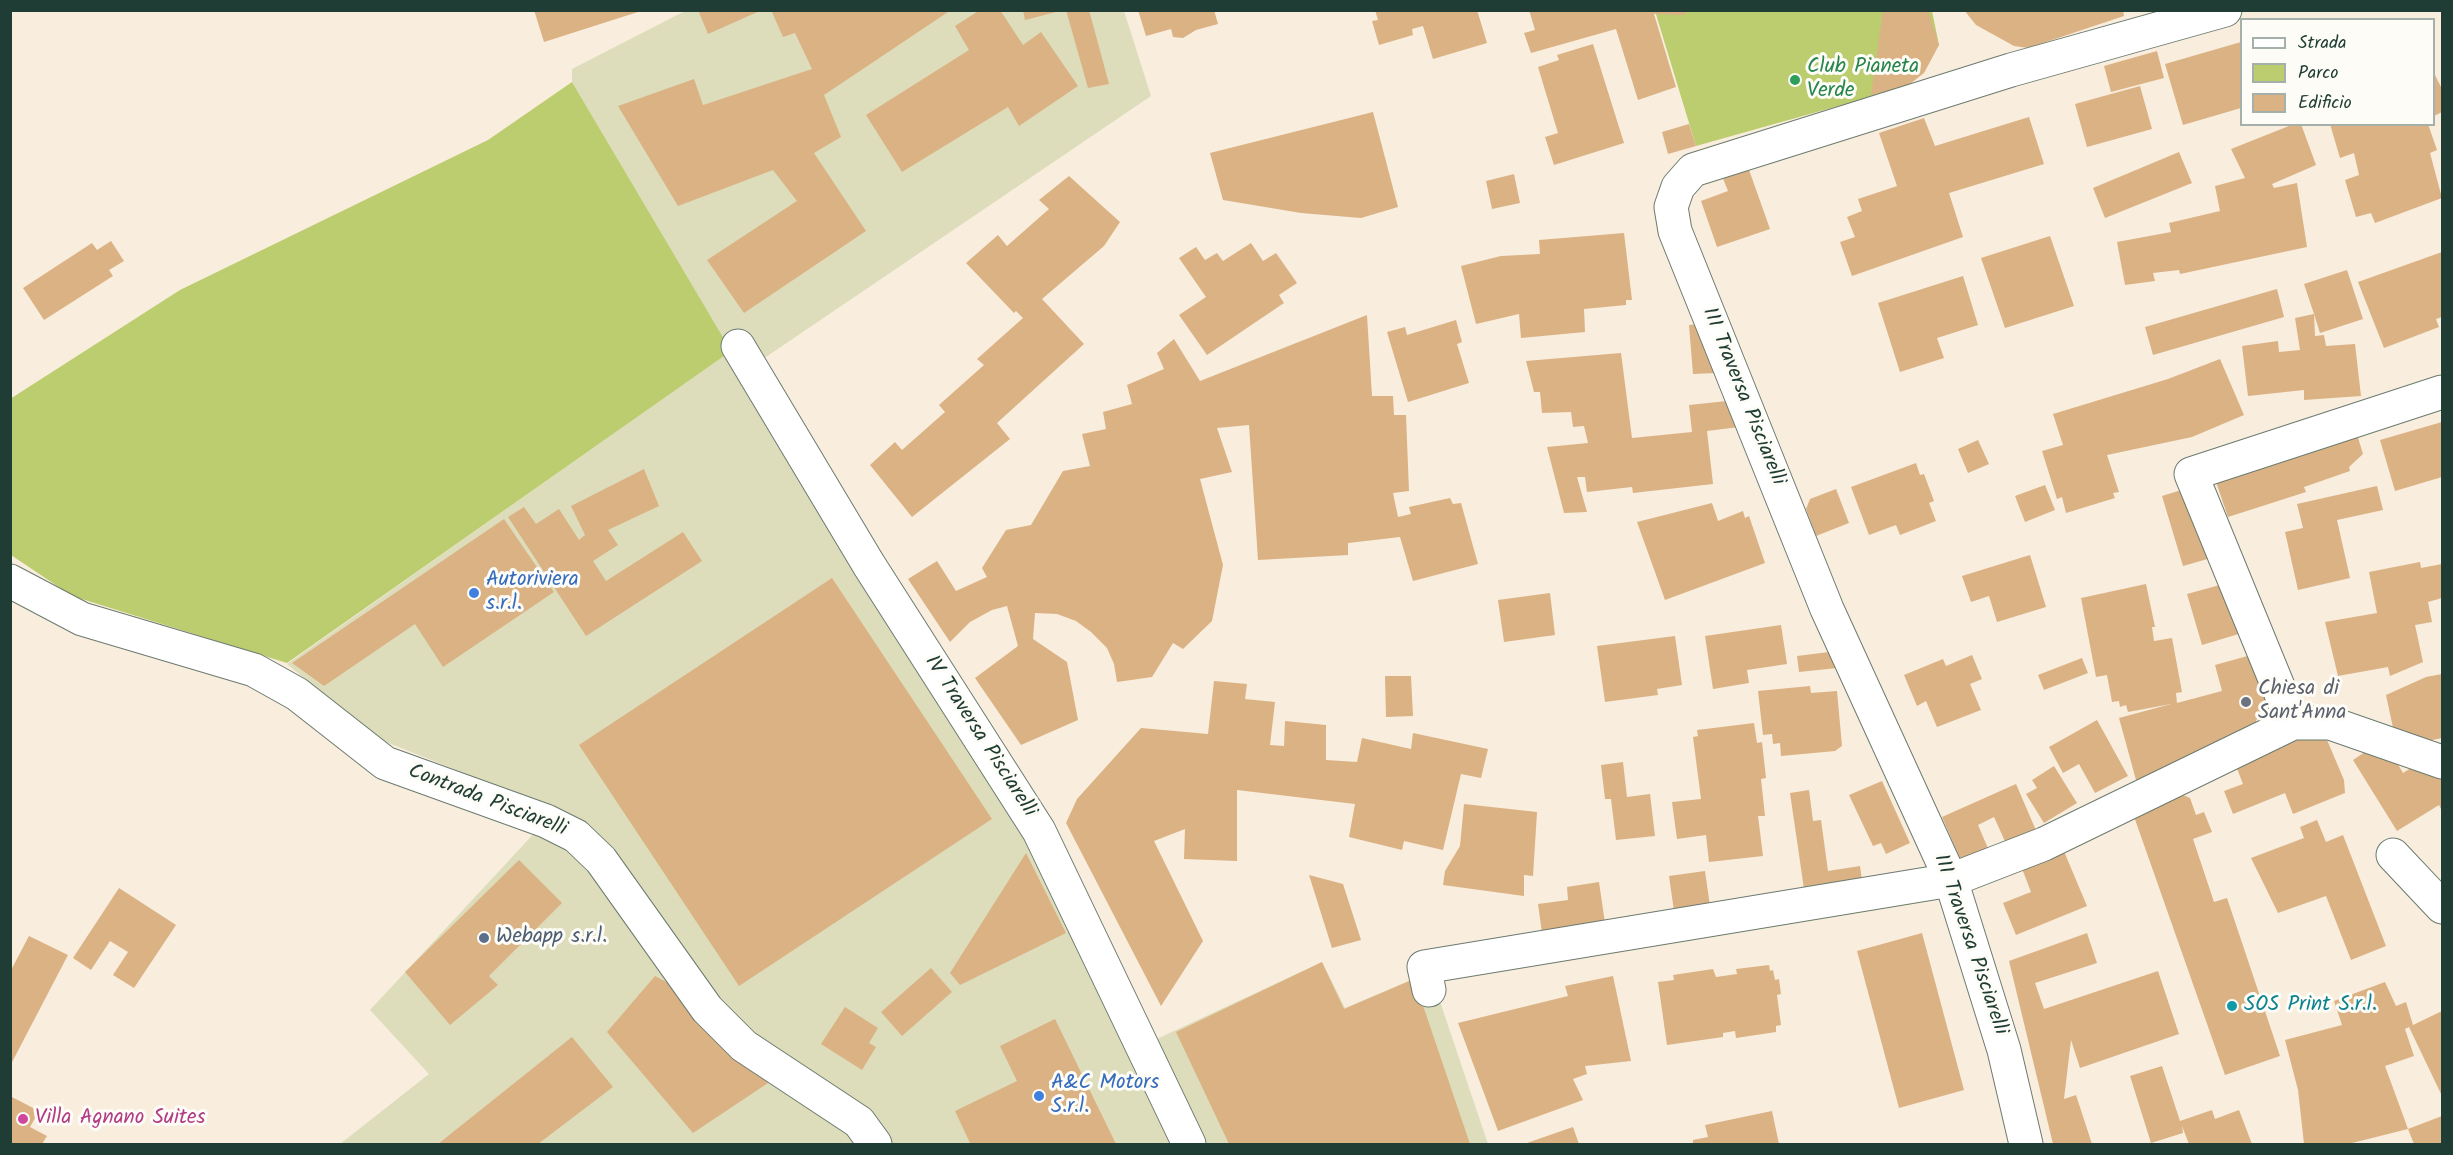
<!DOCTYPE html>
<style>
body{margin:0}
#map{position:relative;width:2453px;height:1155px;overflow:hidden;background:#f9eddd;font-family:Kalam,sans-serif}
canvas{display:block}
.frame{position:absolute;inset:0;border:12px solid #1f3d34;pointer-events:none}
.legend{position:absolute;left:2240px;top:18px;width:195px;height:108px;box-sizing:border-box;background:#fdfcf7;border:2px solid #a4b0a9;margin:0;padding:8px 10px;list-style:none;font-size:18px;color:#1f3d34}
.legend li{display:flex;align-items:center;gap:12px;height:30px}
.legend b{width:30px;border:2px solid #a4b0a9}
</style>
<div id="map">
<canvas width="2453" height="1155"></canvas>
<div class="frame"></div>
<ul class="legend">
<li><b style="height:8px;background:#fff"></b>Strada</li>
<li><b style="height:16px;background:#bccd6f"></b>Parco</li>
<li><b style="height:16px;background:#dbb284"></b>Edificio</li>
</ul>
</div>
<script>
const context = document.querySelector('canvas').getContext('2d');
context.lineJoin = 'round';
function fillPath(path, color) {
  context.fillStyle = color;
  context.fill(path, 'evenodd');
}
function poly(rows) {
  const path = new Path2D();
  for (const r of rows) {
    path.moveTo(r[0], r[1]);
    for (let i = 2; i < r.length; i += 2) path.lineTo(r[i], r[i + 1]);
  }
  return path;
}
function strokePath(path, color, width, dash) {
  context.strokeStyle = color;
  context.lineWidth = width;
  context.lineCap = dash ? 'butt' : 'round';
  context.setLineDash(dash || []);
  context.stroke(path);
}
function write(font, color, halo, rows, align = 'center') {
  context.font = font + ' Kalam,sans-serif';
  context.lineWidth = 6;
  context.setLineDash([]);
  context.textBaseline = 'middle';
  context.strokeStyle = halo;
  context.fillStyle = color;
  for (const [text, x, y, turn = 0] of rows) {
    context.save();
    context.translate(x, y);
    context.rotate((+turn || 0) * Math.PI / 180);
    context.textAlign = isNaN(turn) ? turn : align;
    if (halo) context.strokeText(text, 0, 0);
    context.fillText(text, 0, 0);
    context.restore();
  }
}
const built = poly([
 [685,11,1124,11,1151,96,760,361,1146,1044,1322,962,1345,1008,1430,972,1488,1144,340,1144,429,1074,370,1010,552,814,479,779,376,738,287,664,730,351,572,82,572,69]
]);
const green = poly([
 [1655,11,1932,11,1939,45,1906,87,1696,146],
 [572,82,731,351,287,663,72,596,11,555,10,399,180,290,488,140]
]);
const building = poly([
 [534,10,641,10,641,11,544,42],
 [698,10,762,10,708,34],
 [771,10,951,10,824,95,841,137,814,153,866,231,744,313,707,260,797,201,773,170,678,206,618,106,694,79,703,105,812,69,795,33,783,37],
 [980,10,1000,10,1023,45,1041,32,1078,86,1019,126,1008,107,902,172,866,115,969,50,955,26],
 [1023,10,1060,10,1060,11,1025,20],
 [1066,10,1089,10,1109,84,1088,88],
 [1138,10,1214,10,1218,24,1196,30,1183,38,1173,37,1171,29,1146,36],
 [1375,10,1477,10,1487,43,1433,59,1423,26,1412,29,1413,35,1379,45,1372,21,1378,20],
 [1529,10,1686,10,1685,15,1654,14,1676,87,1638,100,1616,29,1531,53,1524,33,1535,30],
 [1883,10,1928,10,1939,45,1924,73,1906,87,1871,95],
 [1964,10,2123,10,2124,16,2028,48,2014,46,1976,25],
 [2241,42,2241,108,2183,125,2165,64],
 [1593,44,1624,143,1554,165,1545,137,1558,133,1538,67,1559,60,1557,55],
 [2157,51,2164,78,2111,92,2104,66],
 [2434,73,2442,89,2442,112,2434,116],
 [2140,86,2152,129,2087,147,2075,104],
 [1373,112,1398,207,1361,218,1301,213,1223,200,1210,153],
 [2029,117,2044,164,1949,193,1963,237,1852,276,1840,242,1855,237,1847,217,1862,211,1858,199,1897,186,1879,133,1924,118,1935,146],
 [1689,124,1696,146,1668,154,1662,132],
 [2294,124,2301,124,2316,165,2272,184,2274,188,2297,183,2307,247,2180,274,2179,270,2153,273,2155,281,2125,285,2117,242,2171,232,2169,223,2220,211,2215,186,2245,178,2231,149],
 [2330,124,2428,124,2437,150,2430,153,2442,198,2375,223,2371,213,2356,217,2345,180,2359,175,2354,153,2340,158],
 [2179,152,2192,183,2105,218,2093,188],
 [1748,167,1770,229,1717,247,1701,201,1728,191,1722,176],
 [1514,174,1520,203,1492,209,1486,181],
 [1069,176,1120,222,1104,246,1042,299,1084,344,997,423,1010,439,912,517,870,465,895,442,902,450,945,412,939,405,984,365,977,359,1023,318,1016,311,1014,313,966,263,998,235,1007,246,1049,209,1039,200],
 [1624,233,1632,300,1626,300,1626,305,1584,309,1585,332,1521,338,1519,314,1476,324,1461,266,1501,256,1540,254,1539,240],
 [2050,236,2074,306,2005,328,1981,258],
 [111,241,124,261,109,270,113,276,44,320,23,288,92,243,97,250],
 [1251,243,1263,261,1276,253,1297,283,1279,295,1284,303,1207,355,1179,315,1206,297,1179,258,1196,247,1205,260,1217,253,1223,261],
 [2442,252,2442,317,2436,319,2439,327,2384,348,2358,282],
 [2347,270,2363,319,2320,333,2314,314,2315,336,2324,335,2326,346,2355,344,2361,396,2304,400,2304,390,2248,396,2242,346,2278,341,2279,352,2300,350,2295,318,2314,314,2304,284],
 [1963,276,1978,325,1937,338,1944,358,1900,372,1878,303],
 [2277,289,2284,317,2153,355,2145,327],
 [1367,315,1372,396,1393,396,1394,415,1406,415,1409,491,1393,493,1398,517,1411,514,1409,507,1450,498,1453,504,1461,503,1478,564,1413,581,1400,537,1348,543,1348,555,1258,560,1249,425,1217,428,1232,472,1200,479,1223,565,1212,621,1183,649,1173,643,1152,677,1117,682,1114,664,1107,648,1091,632,1076,621,1057,614,1035,613,1033,639,1067,662,1078,720,1021,745,975,678,1018,646,1007,606,992,610,970,622,950,642,908,579,937,561,956,591,987,577,982,568,1006,530,1031,525,1063,471,1090,466,1082,434,1106,429,1103,412,1132,404,1127,385,1164,369,1157,353,1174,339,1200,381],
 [1456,320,1462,342,1457,344,1469,383,1408,402,1387,332,1405,327,1407,335],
 [1698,324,1717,373,1693,374,1689,325],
 [1621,353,1632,438,1692,432,1689,405,1727,401,1739,427,1707,431,1713,484,1633,493,1632,487,1587,492,1585,477,1577,477,1587,512,1564,513,1547,447,1588,443,1584,426,1573,427,1571,412,1542,413,1540,392,1534,392,1526,361],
 [2220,359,2244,415,2192,437,2107,455,2119,492,2113,493,2115,498,2066,513,2062,497,2057,499,2042,451,2063,445,2053,414,2168,379],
 [2442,422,2442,477,2395,491,2380,440],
 [2356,431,2363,454,2349,467,2350,471,2304,487,2306,492,2228,517,2216,482],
 [1978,440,1989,464,1968,473,1958,449],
 [1916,463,1920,475,1924,474,1934,501,1929,503,1936,521,1900,535,1896,525,1869,535,1851,487],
 [644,469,659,506,608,530,618,545,593,561,606,581,683,532,702,561,586,636,508,517,524,507,536,524,559,509,579,540,585,535,571,506],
 [2045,485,2055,510,2025,522,2015,496],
 [2377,486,2383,510,2337,520,2350,578,2298,590,2285,532,2303,528,2297,504],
 [2191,487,2218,556,2183,566,2162,496],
 [1836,489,1849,523,1816,536,1806,509,1810,499],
 [1712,503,1718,521,1743,511,1745,518,1749,516,1765,563,1665,600,1637,522],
 [504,519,554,592,443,667,415,624,324,686,292,663],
 [2030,555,2046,607,1997,622,1989,596,1971,602,1962,576],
 [2420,562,2421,568,2442,564,2442,598,2428,602,2432,622,2415,625,2423,662,2390,676,2388,667,2338,676,2325,622,2377,613,2369,572],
 [832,578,992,819,739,986,579,745],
 [2227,583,2242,633,2202,645,2187,594],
 [2146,584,2155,627,2152,627,2154,641,2172,638,2182,692,2176,693,2177,703,2222,691,2215,665,2251,655,2273,713,2256,720,2259,727,2192,759,2136,780,2119,718,2171,704,2128,712,2126,705,2120,707,2119,701,2112,702,2107,675,2096,677,2081,598],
 [1550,593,1555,635,1504,642,1498,600],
 [1781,625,1787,664,1747,670,1749,683,1713,689,1705,636],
 [1675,636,1682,685,1657,689,1658,695,1605,702,1597,646],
 [1829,652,1837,668,1799,672,1797,656],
 [1972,655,1982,679,1970,684,1981,710,1937,727,1926,701,1917,706,1904,675,1943,659,1946,666],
 [2082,658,2088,673,2044,690,2038,675],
 [2442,674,2442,738,2432,740,2395,737,2386,695,2426,677],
 [1385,676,1411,676,1413,716,1386,717],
 [1214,681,1247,684,1245,699,1275,702,1270,745,1284,746,1285,721,1326,725,1326,760,1357,762,1362,738,1411,749,1413,733,1488,749,1481,778,1461,774,1443,850,1404,841,1402,850,1349,837,1355,804,1237,790,1237,861,1184,859,1185,829,1154,841,1203,941,1161,1006,1066,823,1077,799,1141,728,1208,734],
 [1810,686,1811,693,1837,691,1842,746,1835,751,1781,756,1780,743,1773,744,1772,734,1763,735,1758,691],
 [2097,720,2128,776,2095,793,2079,764,2063,773,2049,747],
 [1754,723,1757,743,1762,742,1766,778,1761,779,1765,816,1758,816,1763,856,1709,862,1706,835,1677,839,1672,802,1701,799,1693,737,1698,736,1697,730],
 [2322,728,2344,780,2345,793,2293,814,2285,793,2233,814,2224,791,2243,784,2236,766],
 [2371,748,2392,754,2403,773,2422,761,2442,773,2442,811,2439,805,2397,831,2353,760],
 [1623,762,1627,797,1650,794,1655,836,1616,840,1611,799,1605,799,1601,765],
 [2054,766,2077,803,2044,823,2026,794,2037,788,2032,780],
 [1882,781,1910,843,1886,854,1881,843,1873,846,1849,795],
 [2016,784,2038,835,2008,848,1994,817,1978,825,1990,853,1963,865,1942,817],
 [1809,790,1813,821,1821,820,1828,871,1860,866,1862,880,1804,889,1790,793],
 [2176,792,2190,798,2196,815,2204,812,2212,832,2193,839,2214,902,2227,898,2280,1056,2225,1075,2131,808],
 [1464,804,1537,812,1533,876,1524,875,1524,896,1443,885,1445,871,1460,846],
 [2317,820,2326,842,2343,835,2386,946,2351,960,2326,896,2278,913,2251,858,2304,838,2300,827],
 [2063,849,2087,906,2016,935,2003,903,2031,892,2021,866],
 [1026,853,1066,933,960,985,950,973],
 [519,860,562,903,489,976,498,985,450,1025,405,972],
 [1705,871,1711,913,1675,918,1669,876],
 [1309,875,1343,884,1361,940,1332,948],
 [1599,882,1605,923,1543,940,1538,904,1568,900,1567,887],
 [119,888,176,925,134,988,113,975,128,952,110,941,91,970,73,958],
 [1922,933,1964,1090,1899,1108,1857,951],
 [2087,933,2097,963,2035,983,2044,1009,2158,971,2179,1034,2080,1068,2071,1040,2064,1099,2076,1095,2092,1144,2053,1144,2009,961],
 [29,936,68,955,10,1066,10,972],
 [1322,962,1344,1009,1414,979,1470,1144,1229,1144,1176,1032],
 [1769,965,1770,971,1773,970,1775,980,1779,979,1781,994,1777,995,1781,1025,1776,1026,1776,1032,1736,1038,1735,1031,1723,1033,1723,1037,1667,1045,1658,982,1674,980,1673,975,1713,969,1716,977,1737,974,1736,969],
 [931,968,952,992,902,1036,881,1012],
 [655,976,674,986,774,1079,693,1133,607,1032],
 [1613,976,1631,1061,1585,1066,1587,1074,1573,1079,1583,1100,1498,1131,1458,1023,1568,996,1565,986],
 [2385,982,2396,1006,2406,1002,2413,1025,2442,1011,2442,1096,2409,1027,2405,1029,2414,1056,2385,1066,2408,1129,2442,1116,2442,1144,2414,1144,2408,1129,2348,1144,2304,1144,2298,1090,2285,1040,2342,1025,2334,1001],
 [845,1007,878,1028,869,1043,876,1047,862,1070,821,1044],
 [1055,1019,1116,1144,967,1144,970,1143,955,1111,1017,1081,1000,1046],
 [572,1037,613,1087,538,1144,438,1144],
 [2162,1066,2180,1121,2212,1110,2215,1119,2239,1110,2252,1144,2189,1144,2182,1126,2183,1133,2151,1143,2130,1076],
 [10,1096,39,1111,30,1127,47,1136,42,1144,10,1144],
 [1772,1111,1779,1144,1693,1144,1693,1140,1708,1137,1705,1125],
 [1573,1127,1579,1144,1524,1144]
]);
const minor = poly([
 [738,346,869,565,1039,831,1189,1144],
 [10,581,82,619,254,670,297,694,385,763,546,821,576,836,601,860,707,1009,744,1046,859,1122,875,1144],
 [2293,723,2191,474,2442,392],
 [2393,855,2442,907],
 [1429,990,1424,967,1951,880,2044,844,2293,723,2330,723,2442,762],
 [2026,1144,2004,1050,1951,880,1827,609,1675,231,1671,207,1678,187,1693,170,2011,70,2225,10]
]);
const markers = [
 [1795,80,6,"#2e9e5b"],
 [474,593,6,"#3f7fe0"],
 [2246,702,6,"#6b7280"],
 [484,938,6,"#5c6f8a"],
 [2232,1006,6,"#0f9aa8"],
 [1039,1096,6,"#3f7fe0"],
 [23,1119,6,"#d1479c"]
];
const leisureNames = [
 ["Club Pianeta",1807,68],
 ["Verde",1807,92]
];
const streetNames = [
 ["III Traversa Pisciarelli",1742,397,68],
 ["IV Traversa Pisciarelli",979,737,57],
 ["Contrada Pisciarelli",487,802,21],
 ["III Traversa Pisciarelli",1969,945,71]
];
const shopNames = [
 ["Autoriviera",486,581],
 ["s.r.l.",486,605],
 ["A&C Motors",1051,1084],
 ["S.r.l.",1051,1108]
];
const worshipNames = [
 ["Chiesa di",2258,690],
 ["Sant'Anna",2258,714]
];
const serviceNames = [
 ["Webapp s.r.l.",496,938]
];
const cultureNames = [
 ["SOS Print S.r.l.",2244,1006]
];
const hotelNames = [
 ["Villa Agnano Suites",35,1119]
];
fillPath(built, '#ddb');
fillPath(green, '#bccd6f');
fillPath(building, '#dbb284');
strokePath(minor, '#6b7b6f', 35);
strokePath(minor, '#fff', 33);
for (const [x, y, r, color] of markers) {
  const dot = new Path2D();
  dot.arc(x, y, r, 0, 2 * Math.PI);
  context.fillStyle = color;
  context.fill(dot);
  strokePath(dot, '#fdfcf7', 2);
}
write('21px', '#27864d', '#fdfcf7', leisureNames, 'left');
write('21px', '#1f3d34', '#fdfcf7', streetNames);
write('21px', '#366cbe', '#fdfcf7', shopNames, 'left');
write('21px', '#5b616d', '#fdfcf7', worshipNames, 'left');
write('21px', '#4e5e75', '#fdfcf7', serviceNames, 'left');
write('21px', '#0d838f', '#fdfcf7', cultureNames, 'left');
write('21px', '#b23c85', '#fdfcf7', hotelNames, 'left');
</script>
